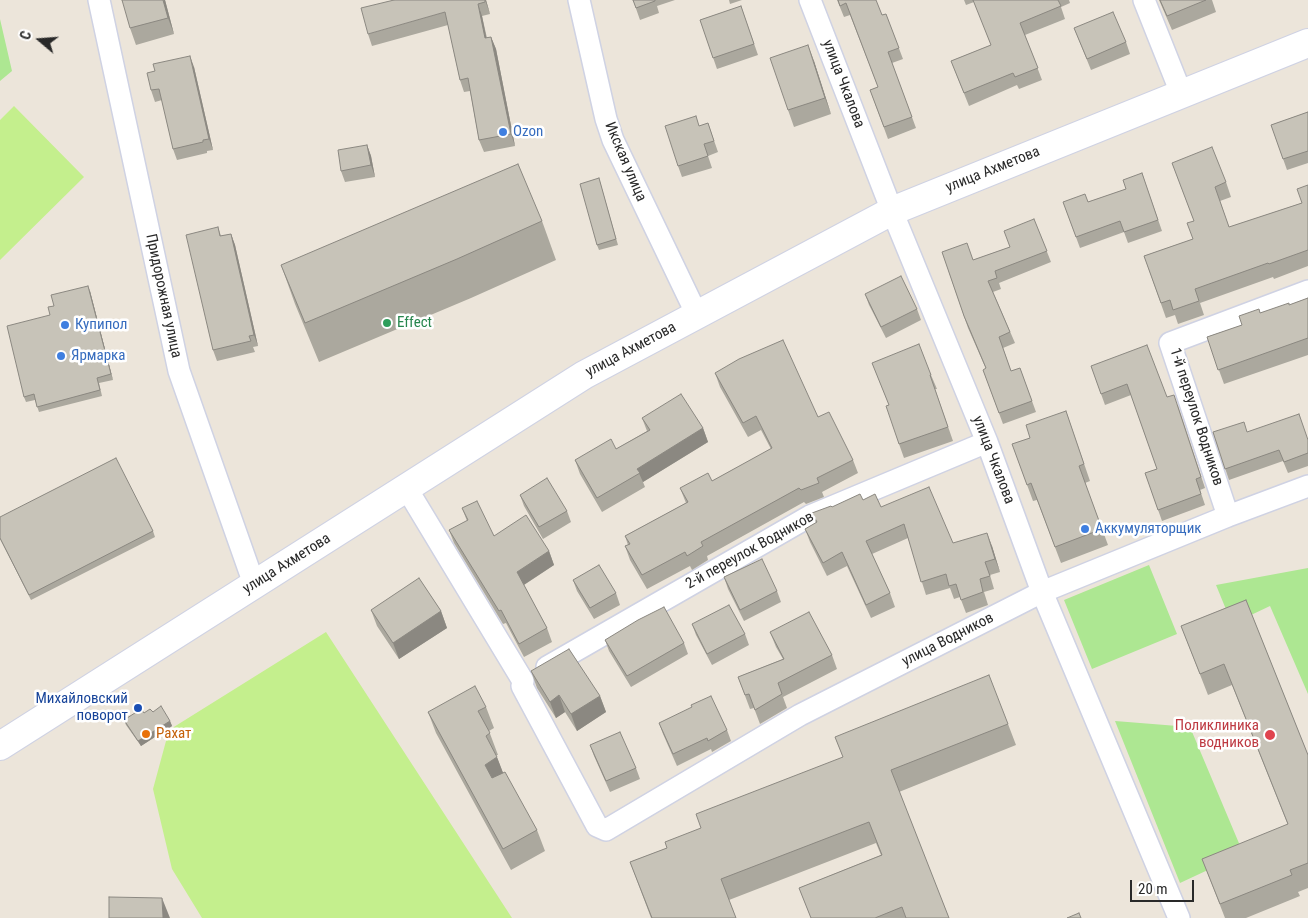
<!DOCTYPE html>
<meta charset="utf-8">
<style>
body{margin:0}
#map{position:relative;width:1308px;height:918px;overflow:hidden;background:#ece5da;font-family:"Roboto Condensed",sans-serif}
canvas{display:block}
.north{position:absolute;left:15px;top:15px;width:50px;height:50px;-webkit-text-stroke:4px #fff;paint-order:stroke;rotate:288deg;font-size:14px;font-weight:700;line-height:20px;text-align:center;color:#292929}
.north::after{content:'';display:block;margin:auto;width:18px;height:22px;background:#292929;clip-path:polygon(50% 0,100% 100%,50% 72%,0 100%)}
.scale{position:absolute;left:1130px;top:880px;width:64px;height:22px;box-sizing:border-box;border:2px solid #292929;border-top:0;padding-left:6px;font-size:15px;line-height:18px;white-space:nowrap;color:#292929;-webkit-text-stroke:4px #fff;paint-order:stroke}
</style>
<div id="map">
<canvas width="1308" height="918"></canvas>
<div class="north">С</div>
<div class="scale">20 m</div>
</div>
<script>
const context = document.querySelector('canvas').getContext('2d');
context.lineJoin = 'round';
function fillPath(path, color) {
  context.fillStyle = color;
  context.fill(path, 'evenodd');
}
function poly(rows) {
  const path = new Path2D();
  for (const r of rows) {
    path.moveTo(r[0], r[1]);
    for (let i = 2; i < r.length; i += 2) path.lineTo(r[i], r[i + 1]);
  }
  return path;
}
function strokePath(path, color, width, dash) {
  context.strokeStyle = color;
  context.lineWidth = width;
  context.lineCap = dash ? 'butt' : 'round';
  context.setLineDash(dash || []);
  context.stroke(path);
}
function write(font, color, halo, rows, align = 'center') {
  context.font = font + ' "Roboto Condensed",sans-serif';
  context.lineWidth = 5;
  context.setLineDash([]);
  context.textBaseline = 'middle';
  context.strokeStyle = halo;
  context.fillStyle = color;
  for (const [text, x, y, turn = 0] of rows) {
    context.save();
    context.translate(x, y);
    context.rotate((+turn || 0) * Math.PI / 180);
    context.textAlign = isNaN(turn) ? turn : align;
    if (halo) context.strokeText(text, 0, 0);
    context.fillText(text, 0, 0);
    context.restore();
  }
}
const green = poly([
 [0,19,12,71,0,81],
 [1149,565,1177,634,1092,669,1064,600],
 [1308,568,1308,694,1270,606,1232,624,1216,585],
 [1115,721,1190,727,1241,848,1225,862,1180,883]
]);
const pitch = poly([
 [14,106,84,177,0,260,0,120],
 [326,632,512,918,202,918,172,869,153,789,169,730]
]);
const street = poly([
 [99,0,179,371,254,584],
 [579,0,606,119,613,140,697,315],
 [810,0,892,211,987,442,1042,592,1179,918],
 [1144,0,1181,93],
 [407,489,523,681,522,686,597,826,606,830,800,715,1042,592,1228,516,1308,486],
 [1228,516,1170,343,1308,291],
 [547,667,810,516,987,442]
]);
const secondary = poly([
 [0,746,584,375,892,211,1308,43]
]);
const wall = poly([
 [165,0,174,34,136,45,130,28],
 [486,0,490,14,482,16,487,38,491,37,496,49,515,146,484,152,479,140,470,91,464,92,460,80,448,25,372,46,368,34],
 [633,0,675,0,657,6,659,13,640,20],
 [729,0,742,0,730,4],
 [837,0,882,15,886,14,903,59,892,63,916,128,888,139,870,90,878,87,850,15,844,17],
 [964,0,1069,0,1070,3,1061,7,1065,19,1025,35,1042,80,1019,89,1017,85,969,106,951,61,991,45,974,2,966,5],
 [1159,0,1212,0,1216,12,1172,30],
 [741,6,758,55,717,69,700,20],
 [1074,28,1126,42,1130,54,1091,70],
 [814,61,831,114,794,127,788,110],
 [194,67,213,150,207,151,207,153,177,160,173,149,162,100,155,102,151,90],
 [1308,112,1308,163,1287,170,1271,125],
 [708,123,718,152,708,156,712,168,682,177,678,166,699,126],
 [367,145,371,156,375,177,345,182,341,171],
 [1172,163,1226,182,1231,197,1220,201,1229,227,1302,203,1308,185,1308,266,1274,279,1273,277,1200,303,1204,315,1178,324,1175,315,1166,318,1144,256,1193,239,1194,221],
 [1142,173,1162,231,1128,243,1124,232,1080,248,1063,202,1088,202,1126,189],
 [599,178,618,245,599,250,597,245],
 [1034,219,1051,262,999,283,1001,289,993,292,1015,343,1003,348,1011,371,1020,368,1036,412,1003,424,983,370,986,369,968,328,942,252,973,260,1010,247],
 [542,221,556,260,471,298,319,362,295,304,281,265],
 [218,227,221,236,231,234,235,245,258,346,253,347,255,352,217,361,213,350],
 [90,291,113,380,99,383,102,396,39,412,35,400,26,402,24,397,54,306],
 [865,294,917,309,921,320,886,338,869,305],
 [1308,298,1308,355,1224,384,1207,337,1242,325,1260,313,1289,305],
 [872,363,931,375,937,389,935,389,953,441,904,458,899,444,889,405],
 [1091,366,1167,397,1178,406,1205,488,1200,490,1205,505,1162,521,1145,473,1157,469,1131,395,1105,405],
 [715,373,818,417,853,460,858,473,822,492,824,497,806,504,804,502,707,556,708,560,692,570,690,566,647,589,630,560,625,546,628,545,625,536,686,503,680,488,712,481,771,449,761,430,748,437,720,387],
 [1066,411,1090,481,1085,483,1108,545,1061,563,1037,500,1033,501,1012,444,1030,438],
 [642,418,703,428,708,442,643,482,645,487,602,512,580,474,575,460,616,449,647,431],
 [1213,432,1247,432,1308,440,1308,466,1288,473,1283,461,1229,480],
 [520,495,567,511,571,522,543,539,524,506],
 [863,500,881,507,953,543,992,546,1000,572,990,575,994,589,984,592,988,605,966,613,960,597,954,599,950,588,926,595,908,538,872,554,890,593,895,607,871,618,847,566,827,576,810,542,805,529,816,523,812,513,832,507],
 [462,508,494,536,549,551,554,565,524,585,547,628,552,642,524,657,506,623,503,624,454,543,449,530,467,521],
 [0,517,153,531,155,537,31,600,0,539],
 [724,577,777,591,781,602,744,621,728,589],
 [573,580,616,593,620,605,594,619,577,591],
 [1246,600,1308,755,1308,888,1298,892,1300,896,1246,918,1225,918,1202,859,1288,825,1232,685,1208,695,1181,626],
 [371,610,441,611,447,628,399,659,377,626],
 [692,624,745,634,749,645,712,665,696,635],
 [770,632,832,655,837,669,783,697,787,708,760,724,754,708,750,709,738,677,783,659,776,647],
 [605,640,684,643,688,654,631,687,609,651],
 [531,671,600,696,606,712,577,731,565,712,556,718,537,688],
 [486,707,494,728,489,731,498,755,496,755,503,773,537,830,545,851,511,870,436,733,428,712],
 [153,712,170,721,172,726,141,746,126,725,124,720,144,713],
 [659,723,727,730,731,741,712,752,711,749,677,766,663,734],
 [1008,724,1016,745,899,792,949,918,811,918,799,888,881,855,876,843,729,900,736,918,651,918,630,862,667,848,843,757,835,737],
 [590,745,636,768,640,779,610,792,594,756]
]);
const shadedWall = poly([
 [163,0,165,0,174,34,168,18],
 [485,0,486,0,490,14],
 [478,4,482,16,489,51,485,38],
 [491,37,496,49,515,146,511,134],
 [808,45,814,61,831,114,825,98],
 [190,56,194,67,213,150,209,139],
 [367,145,371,156,375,177,371,165],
 [231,234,235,245,258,346,254,335],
 [88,286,90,291,113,380,111,374],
 [703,428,708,442,643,482,637,469],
 [987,533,992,546,1000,572,995,559],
 [549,551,554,565,522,586,517,572],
 [441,611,447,628,399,659,393,643],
 [559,695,565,712,556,718,550,702],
 [600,696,606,712,577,731,571,714],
 [170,721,172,726,141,746,138,741],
 [497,757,505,778,493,786,485,765],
 [162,898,170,918,163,918]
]);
const building = poly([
 [122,0,163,0,168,18,130,28,122,0],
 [394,0,485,0,485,2,478,4,485,38,491,37,511,134,479,140,468,78,460,80,445,12,368,34,361,8,394,0],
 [633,0,655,0,655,1,636,8,633,0],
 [838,0,876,0,882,15,886,14,899,48,888,52,912,117,884,127,870,90,878,87,846,3,840,6,838,0],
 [973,0,1058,0,1061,6,1020,23,1038,68,1015,77,1013,73,964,93,951,61,991,45,973,0],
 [1160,0,1206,0,1167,16,1160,0],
 [741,6,754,44,713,58,700,20,741,6],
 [1113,12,1126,42,1087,59,1074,28,1113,12],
 [808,45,825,98,788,110,770,58,808,45],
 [190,56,209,139,203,140,203,142,173,149,159,89,151,90,147,73,155,71,153,64,190,56],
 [1308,112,1308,151,1283,159,1271,125,1308,112],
 [696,116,699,126,708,123,714,141,704,144,708,156,678,166,665,126,696,116],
 [367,145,371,165,341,171,338,150,367,145],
 [1212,147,1226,182,1215,187,1229,227,1302,203,1297,189,1308,185,1308,250,1269,264,1268,263,1195,289,1199,301,1173,310,1170,300,1161,303,1144,256,1193,239,1187,223,1194,221,1172,163,1212,147],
 [518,164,542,221,457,259,305,323,281,265,518,164],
 [1142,173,1158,220,1124,232,1120,221,1076,237,1063,202,1085,194,1088,202,1126,189,1123,180,1142,173],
 [599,178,616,239,597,245,580,184,599,178],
 [1034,219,1047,251,995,271,997,278,988,281,1010,332,999,337,1011,371,1020,368,1032,401,999,413,983,370,986,368,964,316,942,252,967,243,973,260,1010,247,1004,231,1034,219],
 [218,227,220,236,231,234,254,335,249,336,251,341,213,350,186,235,218,227],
 [901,276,917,309,881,327,865,294,901,276],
 [88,286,111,374,97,378,100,390,37,407,34,394,24,397,7,326,50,315,48,307,54,306,51,295,88,286],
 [1308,298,1308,338,1218,370,1207,337,1242,325,1239,316,1259,309,1260,313,1289,303,1289,305,1308,298],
 [783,340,818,417,829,412,853,460,817,478,819,483,801,490,799,488,701,542,703,546,687,556,685,552,642,575,625,546,630,544,625,536,688,502,680,488,708,473,712,481,772,448,756,416,743,423,715,373,739,359,783,340],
 [919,344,931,375,930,375,948,427,899,444,886,406,889,405,872,363,919,344],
 [1147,345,1167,397,1174,395,1201,477,1196,479,1201,494,1158,510,1145,473,1157,469,1127,384,1101,394,1091,366,1147,345],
 [681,394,703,428,637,469,640,473,597,498,575,460,611,439,616,449,650,430,642,418,681,394],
 [1066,411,1084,464,1079,466,1102,529,1055,547,1031,483,1027,485,1012,444,1030,438,1026,425,1066,411],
 [1299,414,1308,440,1308,453,1284,462,1279,450,1225,469,1213,432,1244,422,1247,432,1299,414],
 [116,458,153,531,29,595,0,538,0,517,116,458],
 [547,478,567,511,539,527,520,495,547,478],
 [929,487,953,543,987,533,995,559,985,562,990,576,980,579,983,592,961,600,956,584,949,586,946,574,921,582,904,524,866,541,890,593,866,605,842,552,823,563,805,529,817,522,812,513,831,506,832,507,860,494,863,500,875,494,881,507,929,487],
 [477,501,494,536,526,515,549,551,517,572,547,628,519,644,501,610,499,611,449,530,468,520,462,508,477,501],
 [762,559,777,591,740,610,724,577,762,559],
 [599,565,616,593,590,608,573,580,599,565],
 [419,578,441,611,393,643,371,610,419,578],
 [1246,600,1308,755,1308,863,1290,870,1292,875,1220,904,1202,859,1288,824,1224,664,1200,674,1181,626,1246,600],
 [729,605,745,634,707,654,692,624,729,605],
 [664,607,684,643,627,676,605,640,638,620,664,607],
 [809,612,832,655,778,683,782,694,755,710,749,694,745,695,738,677,784,659,770,632,809,612],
 [569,649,600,696,571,714,559,695,550,702,531,671,569,649],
 [989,675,1008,724,891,770,949,918,906,918,902,907,875,918,811,918,799,888,882,855,869,822,721,879,736,918,652,918,630,862,667,848,665,842,701,828,696,814,843,757,835,737,989,675],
 [475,686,486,707,478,711,490,733,486,736,497,757,485,765,492,778,505,772,537,830,503,849,428,712,475,686],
 [711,696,727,730,708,741,707,738,673,754,659,723,692,707,691,705,711,696],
 [161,706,170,721,138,741,124,720,141,709,144,713,150,709,153,712,161,706],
 [620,732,636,768,606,781,590,745,620,732],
 [109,897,162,898,163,918,109,918,109,897],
 [1079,913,1081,918,1067,918,1079,913]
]);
const markers = [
 [503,132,5,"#3f7fe0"],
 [387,323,5,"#2e9e5b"],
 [65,325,5,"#3f7fe0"],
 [61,356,5,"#3f7fe0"],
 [1085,529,5,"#3f7fe0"],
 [138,708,5,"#1a4fb4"],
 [146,734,5,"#e8710a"],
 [1270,735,6,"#e0444e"]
];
const streetNames = [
 ["улица Чкалова",843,84,69],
 ["Икская улица",625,162,67],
 ["улица Ахметова",993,170,-22],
 ["Придорожная улица",163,296,78],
 ["улица Ахметова",631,350,-28],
 ["1-й переулок Водников",1196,417,72],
 ["улица Чкалова",993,460,69],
 ["2-й переулок Водников",750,551,-29],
 ["улица Ахметова",287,564,-32],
 ["улица Водников",948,640,-27]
];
const shopNames = [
 ["Ozon",513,132],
 ["Купипол",75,325],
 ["Ярмарка",71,356],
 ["Аккумуляторщик",1095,529]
];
const leisureNames = [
 ["Effect",397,323]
];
const transitNames = [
 ["Михайловский",128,699],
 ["поворот",128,716]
];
const healthNames = [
 ["Поликлиника",1259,726],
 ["водников",1259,743]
];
const foodNames = [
 ["Рахат",156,734]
];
fillPath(green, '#ade792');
fillPath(pitch, '#c4ef8d');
strokePath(street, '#cfd2e3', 24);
strokePath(secondary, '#cfd2e3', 30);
strokePath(street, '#fff', 21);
strokePath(secondary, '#fff', 28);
fillPath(wall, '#aba89e');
fillPath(shadedWall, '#8b8881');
fillPath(building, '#c7c3b8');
strokePath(building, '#8b8881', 1);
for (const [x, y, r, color] of markers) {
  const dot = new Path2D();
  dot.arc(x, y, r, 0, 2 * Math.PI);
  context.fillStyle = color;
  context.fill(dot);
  strokePath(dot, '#fff', 2);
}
write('15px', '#292929', '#fff', streetNames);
write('15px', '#366cbe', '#fff', shopNames, 'left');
write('15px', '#27864d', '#fff', leisureNames, 'left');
write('15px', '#164399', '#fff', transitNames, 'right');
write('15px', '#be3a42', '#fff', healthNames, 'right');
write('15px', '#c56008', '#fff', foodNames, 'left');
</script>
